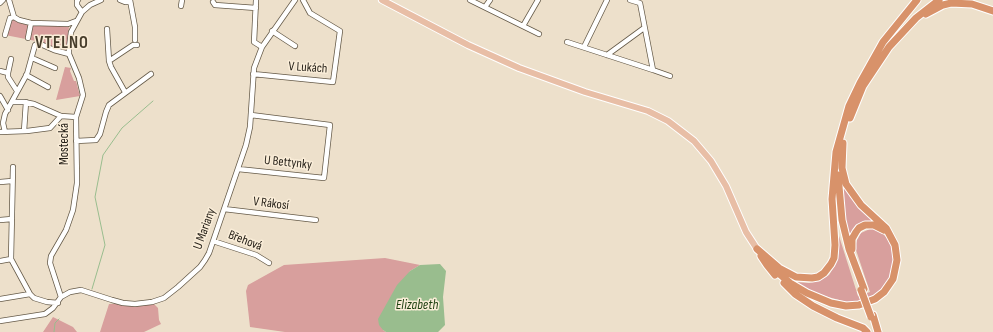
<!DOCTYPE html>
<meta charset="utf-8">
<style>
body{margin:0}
canvas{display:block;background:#ede0cb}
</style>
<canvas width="993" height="332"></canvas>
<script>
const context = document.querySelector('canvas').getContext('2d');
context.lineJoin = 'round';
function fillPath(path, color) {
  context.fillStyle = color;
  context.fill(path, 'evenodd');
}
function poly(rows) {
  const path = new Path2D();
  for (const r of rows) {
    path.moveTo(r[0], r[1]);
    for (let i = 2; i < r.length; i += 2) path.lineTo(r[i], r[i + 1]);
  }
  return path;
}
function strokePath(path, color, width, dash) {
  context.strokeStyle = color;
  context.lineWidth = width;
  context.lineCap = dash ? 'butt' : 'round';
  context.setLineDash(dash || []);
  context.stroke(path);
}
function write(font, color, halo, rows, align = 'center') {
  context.font = font + ' "Sofia Sans Condensed",sans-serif';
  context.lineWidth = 3;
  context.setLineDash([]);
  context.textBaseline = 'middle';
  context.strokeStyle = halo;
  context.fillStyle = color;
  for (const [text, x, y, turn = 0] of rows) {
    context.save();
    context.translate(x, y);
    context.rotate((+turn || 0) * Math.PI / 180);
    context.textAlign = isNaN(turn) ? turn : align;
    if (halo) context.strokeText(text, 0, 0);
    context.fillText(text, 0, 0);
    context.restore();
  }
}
const green = poly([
 [10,18,20,23,28,25,44,26,69,26,67,51,36,41,5,35],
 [65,67,71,68,70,71,74,81,76,81,80,96,56,100],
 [841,179,843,186,851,198,878,224,873,223,852,234,848,234,842,195],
 [872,228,879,230,887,238,891,246,893,259,892,273,887,283,874,296,858,301,847,302,828,297,812,291,795,282,809,283,821,280,829,275,836,264,839,251,839,236,858,296,870,292,855,247,857,240,861,233],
 [385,258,420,265,410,271,383,330,386,332,285,332,250,327,246,291,248,285,284,265],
 [109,304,154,304,158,308,159,320,161,324,144,332,100,332],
 [53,317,73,327,77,332,43,332]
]);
const water = poly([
 [440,264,446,271,443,297,445,325,438,332,386,332,383,330,379,325,378,319,397,285,410,271,420,265]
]);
const stream = poly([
 [92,289,105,245,95,197,103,155,122,128,153,101],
 [54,332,55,323,59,319]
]);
const minor = poly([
 [9,0,14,17,19,20,31,23,68,24,76,21],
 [78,0,77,1,77,5,82,12],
 [120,0,125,2,130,2],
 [130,0,135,27,135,40],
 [470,0,539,34],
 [630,0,640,3,653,70,670,76],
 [213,2,215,5,256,8],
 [0,3,3,0],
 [181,6,182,0],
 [485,7,490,0],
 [523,26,538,0],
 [107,29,109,61,111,67,125,92],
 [272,31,295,46],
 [5,35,10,18,14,17],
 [28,38,31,23],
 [567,42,653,70],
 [262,47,295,0],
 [584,47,607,0],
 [607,55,644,28],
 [32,58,55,68],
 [11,59,8,73,8,77,17,91],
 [109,61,133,45,137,45],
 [0,71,8,73],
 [253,74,333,82,340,31,310,13,303,0],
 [26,75,48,87],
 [0,96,8,110],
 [12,102,24,102,34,104,61,116,76,117],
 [24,131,26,102],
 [0,132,27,131,50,128,61,116],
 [5,132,3,123,5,114,27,74,35,45,38,43,54,50,69,54],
 [76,141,96,140,100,134,106,112,109,105,151,74],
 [13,167,11,259,30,294],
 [238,169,324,178,330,125,251,115],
 [0,182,12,181],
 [224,209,316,220],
 [0,220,12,219],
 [213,241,256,255,269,263],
 [0,261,11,259],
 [61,297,70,292,81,290,112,300,123,303,135,304,152,302,164,298,178,287,200,267,205,260,209,253,246,145,250,127,254,68,262,47,254,42,256,0],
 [61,297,50,263,51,256,66,230,73,210,77,183,76,117,83,95,79,78,69,54,69,48,71,32,82,12,90,5,101,0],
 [0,299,30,294,34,298,47,302,58,303],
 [0,321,45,314,53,308,61,297]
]);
const major = poly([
 [382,0,468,45,519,68,585,92,648,111,668,121,694,141,711,161,726,186,746,232,757,249]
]);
const highway = poly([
 [926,14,943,5,951,3,972,4,993,11],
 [850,118,863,86,889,47,916,18,939,0],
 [838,175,842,220,849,249,864,289],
 [757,249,779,268,796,277,812,278,818,277,824,273,831,264,834,258,835,245,832,199,836,152,849,106,860,83,883,42,917,0],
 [852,249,852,239,856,232,859,228,865,225,874,225,884,230],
 [761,256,767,265,775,275],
 [775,270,790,283,807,293,831,303,846,306,859,305,875,299,884,292,893,279,897,260,895,245,886,228,861,205,846,184,842,168,843,143],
 [784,283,795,294,813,306,837,318,863,328,867,332],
 [873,315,878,332]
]);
const highwayBridge = poly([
 [861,290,871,317]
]);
const streetNames = [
 ["V Lukách",308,68,4],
 ["Mostecká",65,144,-90],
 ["U Bettynky",288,163,6],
 ["V Rákosí",271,204,7],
 ["U Mariany",205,229,-70],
 ["Břehová",245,241,21]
];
const waterNames = [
 ["Elizabeth",417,305]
];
const districtNames = [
 ["VTELNO",62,44]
];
fillPath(green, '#d89f9d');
fillPath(water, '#99bd8e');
strokePath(stream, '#99bd8e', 1);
strokePath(minor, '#655a48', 6);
strokePath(major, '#fff', 8);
strokePath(highway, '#fff', 9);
strokePath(minor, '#fff', 4.5);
strokePath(major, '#e8bea6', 6);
strokePath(highway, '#d8926a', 7);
strokePath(highwayBridge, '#fff', 9, []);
strokePath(highwayBridge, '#d8926a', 7);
write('13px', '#241f17', '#faedd8', streetNames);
write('italic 14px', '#1c3f0f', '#faedd8', waterNames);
context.letterSpacing = '1px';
write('bold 17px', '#483e2c', '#faedd8', districtNames);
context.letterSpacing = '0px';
</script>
